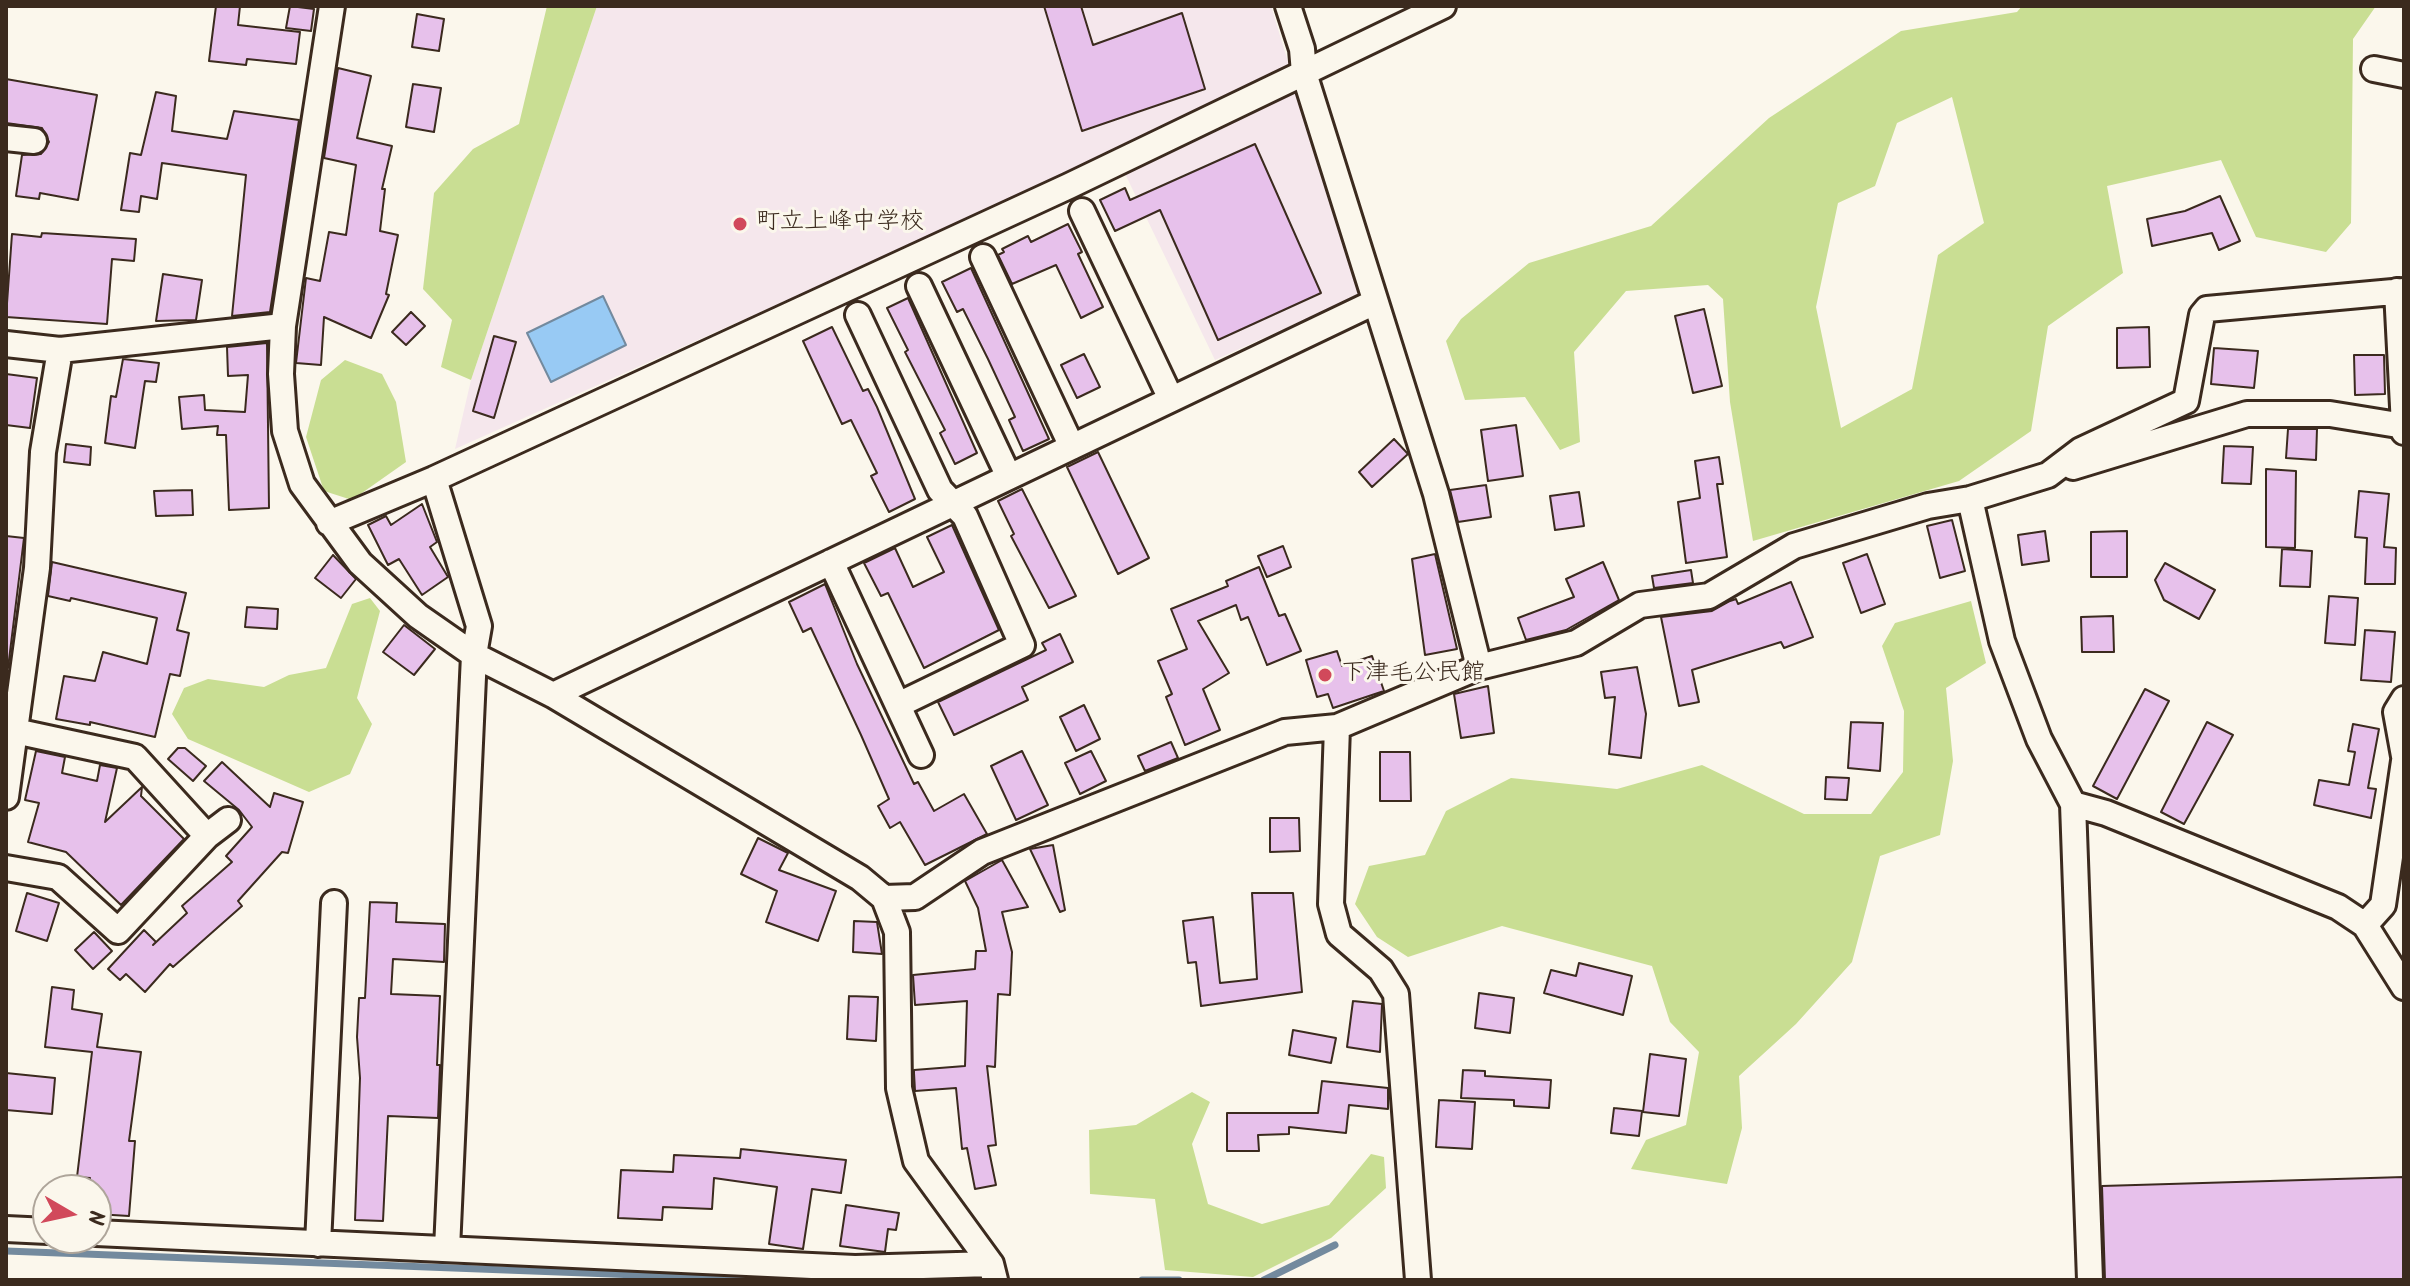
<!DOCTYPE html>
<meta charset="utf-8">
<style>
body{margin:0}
#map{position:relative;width:2410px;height:1286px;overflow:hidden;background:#fbf7ec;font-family:Kalam,sans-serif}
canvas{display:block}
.frame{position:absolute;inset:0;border:8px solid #3b2a1e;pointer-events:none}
.north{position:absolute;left:32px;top:1174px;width:80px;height:80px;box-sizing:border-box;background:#fbf7ec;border:2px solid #aea59a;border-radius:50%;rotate:99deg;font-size:22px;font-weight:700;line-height:32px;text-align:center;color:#3b2a1e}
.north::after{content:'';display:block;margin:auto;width:28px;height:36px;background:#d1495b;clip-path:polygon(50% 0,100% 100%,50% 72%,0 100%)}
</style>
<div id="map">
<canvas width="2410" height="1286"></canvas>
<div class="frame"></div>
<div class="north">N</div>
</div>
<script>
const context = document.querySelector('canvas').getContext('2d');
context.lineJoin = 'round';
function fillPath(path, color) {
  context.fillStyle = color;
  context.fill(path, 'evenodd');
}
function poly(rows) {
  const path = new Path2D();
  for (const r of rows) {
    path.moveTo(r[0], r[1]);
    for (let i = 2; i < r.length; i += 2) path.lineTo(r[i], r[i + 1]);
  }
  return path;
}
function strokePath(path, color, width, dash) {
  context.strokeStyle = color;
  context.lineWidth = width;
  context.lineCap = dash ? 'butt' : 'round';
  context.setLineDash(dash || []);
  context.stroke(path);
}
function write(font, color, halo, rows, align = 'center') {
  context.font = font + ' Kalam,"Klee One",sans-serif';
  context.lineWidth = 6;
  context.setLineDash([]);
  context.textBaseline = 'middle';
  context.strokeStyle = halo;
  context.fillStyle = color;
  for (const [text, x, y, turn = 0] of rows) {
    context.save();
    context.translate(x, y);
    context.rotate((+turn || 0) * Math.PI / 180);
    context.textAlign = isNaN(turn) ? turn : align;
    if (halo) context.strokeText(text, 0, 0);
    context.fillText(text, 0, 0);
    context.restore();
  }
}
const built = poly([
 [597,6,1271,6,1359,295,1215,360,1115,153,455,449,471,380]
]);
const green = poly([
 [547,6,597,6,471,380,441,367,452,320,423,289,434,193,473,149,519,124],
 [2022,6,2376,6,2353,39,2351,223,2326,252,2256,237,2221,160,2107,186,2123,273,2048,326,2031,431,1959,481,1753,541,1730,402,1723,299,1708,285,1626,291,1574,352,1580,442,1560,450,1525,397,1465,400,1446,341,1461,319,1529,263,1651,226,1769,118,1901,31,2017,12],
 [1952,97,1984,223,1938,255,1912,389,1841,428,1816,307,1838,203,1875,186,1897,123],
 [345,360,382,374,396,402,406,462,352,500,324,491,306,437,321,380],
 [370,598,380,611,357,698,372,724,350,774,309,792,188,739,172,714,184,688,208,679,264,687,289,675,326,668,352,604],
 [1971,601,1986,663,1946,688,1953,761,1940,835,1880,856,1852,962,1796,1024,1739,1076,1742,1128,1727,1184,1631,1169,1646,1140,1686,1125,1699,1052,1670,1022,1652,966,1502,926,1408,957,1377,937,1355,904,1369,866,1425,855,1446,811,1511,778,1617,789,1702,765,1804,814,1871,814,1903,772,1904,711,1882,646,1895,623],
 [1192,1092,1210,1102,1192,1144,1208,1204,1262,1224,1329,1205,1371,1154,1384,1157,1386,1188,1331,1238,1253,1277,1165,1270,1155,1199,1090,1194,1089,1130,1136,1125]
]);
const water = poly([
 [603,296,626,345,551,382,527,333,603,296]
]);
const stream = poly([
 [6,1251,769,1280],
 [1142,1280,1179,1280],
 [1264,1280,1335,1245]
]);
const building = poly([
 [216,6,240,6,238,25,300,32,296,64,247,59,246,65,209,61,216,6],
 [290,6,314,9,311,31,286,28,290,6],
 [1044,6,1081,6,1093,45,1182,13,1205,89,1082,131,1044,6],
 [417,14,444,19,439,51,412,47,417,14],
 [338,68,371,76,357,138,392,146,382,189,385,189,380,231,398,235,386,294,389,295,371,338,324,317,321,365,296,363,306,278,320,281,329,232,346,235,356,165,324,158,338,68],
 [6,79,97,95,78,200,40,193,39,199,16,196,22,155,41,154,49,142,42,128,6,123,6,79],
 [413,84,441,88,434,132,406,127,413,84],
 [156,92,176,96,172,131,227,139,234,111,299,120,270,312,232,316,246,175,162,163,157,199,141,196,139,212,121,210,130,153,141,155,156,92],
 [1255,144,1321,293,1218,340,1160,210,1115,231,1100,200,1125,188,1130,200,1255,144],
 [2220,196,2240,241,2219,250,2212,233,2152,246,2147,219,2185,211,2220,196],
 [1068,224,1082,252,1078,254,1103,307,1081,318,1056,265,1012,284,998,255,1004,252,1002,249,1028,236,1031,242,1068,224],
 [42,233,136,239,134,261,112,259,107,324,6,317,12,234,41,237,42,233],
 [971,268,1049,439,1023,451,1009,420,1015,417,988,359,963,309,957,312,942,282,971,268],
 [163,274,202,280,196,320,156,321,163,274],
 [908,298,977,453,955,464,940,433,945,430,905,352,908,350,887,308,908,298],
 [1704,309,1722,386,1693,393,1675,316,1704,309],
 [411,312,425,326,406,345,392,332,411,312],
 [832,327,863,391,868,389,877,407,915,499,889,512,871,476,877,473,851,420,842,424,803,341,832,327],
 [2149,327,2150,367,2117,368,2117,328,2149,327],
 [494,336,516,342,494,418,473,411,494,336],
 [267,343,269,508,229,510,226,435,217,435,218,426,182,429,179,397,204,395,205,410,245,412,248,375,228,376,227,347,267,343],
 [2214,348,2258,351,2254,388,2211,384,2214,348],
 [1084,354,1100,387,1077,398,1061,365,1084,354],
 [2354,355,2384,355,2385,394,2355,395,2354,355],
 [123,359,159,363,156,382,145,381,135,448,105,443,111,396,116,397,123,359],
 [6,374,37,378,30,428,6,425,6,374],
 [1516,425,1523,476,1488,481,1481,430,1516,425],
 [2288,429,2317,429,2316,460,2286,458,2288,429],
 [1394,439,1408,454,1372,487,1359,472,1394,439],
 [66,444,91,447,90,465,64,462,66,444],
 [2224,446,2253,447,2251,484,2222,483,2224,446],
 [1098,452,1149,558,1118,574,1067,467,1098,452],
 [1719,457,1723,484,1717,484,1727,557,1686,563,1678,502,1700,498,1695,461,1719,457],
 [2266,469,2296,471,2295,548,2266,547,2266,469],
 [1486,485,1491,517,1458,522,1450,490,1486,485],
 [1022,489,1076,596,1049,608,1011,536,1014,534,998,501,1022,489],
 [192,490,193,515,156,516,154,491,192,490],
 [2359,491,2389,494,2384,547,2396,548,2395,584,2365,584,2367,538,2355,537,2359,491],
 [1579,492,1584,526,1555,530,1550,496,1579,492],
 [422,504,437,542,430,547,448,577,422,595,399,559,388,565,368,525,386,516,391,525,422,504],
 [1952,520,1965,571,1940,578,1927,526,1952,520],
 [952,525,999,630,924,668,888,593,881,596,864,563,895,548,913,587,944,572,927,537,952,525],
 [2045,531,2049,561,2022,565,2018,535,2045,531],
 [2127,531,2127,577,2091,577,2091,532,2127,531],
 [6,536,24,538,8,668,6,668,6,536],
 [1283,546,1291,567,1267,577,1258,556,1283,546],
 [2282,549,2312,551,2310,587,2280,586,2282,549],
 [1435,554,1457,649,1425,655,1412,559,1435,554],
 [1867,554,1885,604,1861,613,1843,563,1867,554],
 [333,555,356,579,341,598,315,578,333,555],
 [52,562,186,593,177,630,189,633,180,676,170,674,155,737,90,722,90,725,56,719,64,676,95,681,103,652,147,664,157,618,71,598,70,601,48,596,52,562],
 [1603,562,1619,600,1566,630,1526,640,1518,618,1574,597,1566,579,1603,562],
 [2165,563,2215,590,2199,619,2164,600,2155,580,2165,563],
 [1259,567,1279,616,1285,614,1301,651,1267,665,1248,617,1241,620,1236,605,1198,621,1229,673,1203,689,1220,730,1185,745,1166,697,1172,694,1158,661,1187,649,1171,609,1228,586,1226,581,1259,567],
 [1691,570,1693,583,1654,588,1652,576,1691,570],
 [1791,582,1813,637,1784,648,1781,642,1692,670,1699,702,1679,706,1661,617,1712,611,1730,601,1736,599,1738,604,1791,582],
 [825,584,857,664,914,784,918,782,934,811,964,794,987,834,925,865,900,822,890,828,878,806,889,799,861,735,811,628,803,632,789,602,825,584],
 [2329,596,2358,598,2355,645,2325,643,2329,596],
 [247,607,278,609,277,629,245,627,247,607],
 [2113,616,2114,652,2082,652,2081,617,2113,616],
 [404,625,435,649,414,675,383,652,404,625],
 [2365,630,2395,632,2391,682,2361,680,2365,630],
 [1060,634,1073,662,1022,687,1028,700,954,735,938,702,1046,650,1042,643,1060,634],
 [1337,651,1342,666,1372,656,1384,691,1333,708,1328,694,1317,697,1306,660,1337,651],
 [1637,667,1646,714,1641,758,1609,754,1615,697,1605,698,1601,672,1637,667],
 [1488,686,1494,733,1461,738,1454,694,1488,686],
 [2145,689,2169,701,2117,799,2093,786,2145,689],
 [1084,705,1100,739,1076,751,1060,717,1084,705],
 [1851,722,1883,723,1880,771,1848,768,1851,722],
 [2207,722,2233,735,2184,824,2161,812,2207,722],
 [2353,724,2379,729,2368,788,2376,789,2371,818,2314,805,2319,780,2349,785,2355,752,2348,751,2353,724],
 [1171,742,1178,758,1145,771,1138,756,1171,742],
 [178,748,185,748,206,766,193,781,168,759,178,748],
 [36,751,65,757,62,773,97,781,100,765,117,768,105,822,142,787,141,796,184,839,121,905,66,852,28,842,39,803,25,800,36,751],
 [1022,751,1048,805,1016,820,991,766,1022,751],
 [1091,751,1106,781,1080,794,1065,763,1091,751],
 [1380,752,1410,752,1411,801,1380,801,1380,752],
 [222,762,270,807,274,793,303,802,288,853,282,852,238,901,242,906,173,967,170,964,145,992,126,974,120,980,108,969,144,930,156,942,153,945,187,913,182,906,232,862,226,856,252,827,239,810,204,781,222,762],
 [1826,777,1849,778,1847,800,1825,799,1826,777],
 [1270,818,1299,818,1300,851,1270,852,1270,818],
 [758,838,788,853,779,870,836,891,818,941,766,922,777,891,741,874,758,838],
 [1053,845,1065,910,1060,912,1030,849,1053,845],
 [1002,860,1028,907,1002,912,1012,952,1010,995,998,994,995,1067,987,1066,996,1145,988,1146,996,1185,975,1189,967,1148,962,1149,956,1088,915,1091,914,1073,914,1070,965,1066,967,1001,915,1005,913,975,975,969,976,951,986,951,978,908,965,881,1002,860],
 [27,893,59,903,47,941,16,931,27,893],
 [1252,893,1293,893,1302,992,1201,1006,1196,962,1188,963,1183,921,1213,917,1220,983,1257,979,1252,893],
 [370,902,397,903,396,922,445,924,444,962,393,959,391,994,440,996,437,1065,440,1065,438,1118,388,1116,383,1221,355,1220,360,1078,357,1037,359,998,365,998,370,902],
 [854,921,877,922,882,954,853,952,854,921],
 [94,932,112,951,93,969,75,950,94,932],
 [1579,963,1632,976,1623,1015,1544,993,1551,970,1576,976,1579,963],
 [52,987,74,990,72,1009,102,1014,97,1047,141,1052,129,1141,135,1141,129,1216,96,1214,96,1190,89,1190,90,1178,77,1177,92,1052,45,1047,52,987],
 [1479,993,1514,998,1510,1033,1475,1028,1479,993],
 [849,996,878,997,876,1041,847,1039,849,996],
 [1353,1001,1382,1004,1380,1052,1347,1047,1353,1001],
 [1293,1030,1336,1038,1331,1063,1289,1055,1293,1030],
 [1650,1054,1686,1059,1679,1116,1643,1112,1650,1054],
 [1463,1070,1485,1071,1485,1076,1551,1080,1549,1108,1514,1106,1514,1100,1461,1098,1463,1070],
 [6,1073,55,1078,52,1114,6,1110,6,1073],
 [1322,1081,1388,1088,1388,1109,1349,1105,1346,1133,1289,1127,1289,1134,1258,1135,1259,1151,1227,1151,1227,1113,1318,1113,1322,1081],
 [1439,1100,1475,1102,1472,1149,1436,1147,1439,1100],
 [1614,1108,1642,1111,1639,1136,1611,1133,1614,1108],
 [741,1149,846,1160,841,1193,812,1189,803,1249,769,1244,777,1187,714,1178,712,1209,663,1207,662,1220,618,1218,621,1170,673,1172,674,1155,740,1158,741,1149],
 [2404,1177,2404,1280,2105,1280,2102,1186,2404,1177],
 [846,1205,899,1213,896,1230,888,1229,885,1252,840,1246,846,1205]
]);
const street = poly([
 [332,6,283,326,281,374,285,431,302,484,360,563,418,616,474,655,553,695,860,878,884,898,897,932,899,1088,916,1161,991,1264,995,1280],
 [1288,6,1302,49,1304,73,1436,494,1479,667],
 [2374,69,2404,75],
 [6,138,34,141],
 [1082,211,1171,399],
 [983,257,1072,447],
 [919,286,1009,477],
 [2397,291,2404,426],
 [858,315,940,490,965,516,1022,645,898,705],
 [6,344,60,350,283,326],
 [2073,467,2247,414,2330,414,2404,426,2404,432],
 [434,479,479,626,474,655,447,1249],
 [1970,499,2002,641,2039,739,2073,804,2090,1280],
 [329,523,434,479,1069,186,1443,6],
 [831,562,921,755],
 [553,695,1375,302],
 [2404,699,2396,712,2404,756],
 [1337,727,1331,904,1339,934,1381,970,1396,994,1418,1280],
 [15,731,135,757,207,836],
 [6,797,37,568,43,452,60,350],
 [2073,804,2106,813,2338,907,2365,925,2404,987],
 [6,868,58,877,118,931,207,836,228,820],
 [884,898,915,897,982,852,1285,732,1337,727,1479,667,1576,643,1640,605,1709,596,1794,546,1928,506,1970,499,2048,475,2081,450,2186,401,2202,315,2207,309,2404,291],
 [2365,925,2383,905,2404,761],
 [6,1229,48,1231],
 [96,1233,855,1268,991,1264],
 [318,1244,334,903]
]);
const markers = [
 [740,224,8,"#d1495b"],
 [1325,675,8,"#d1495b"]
];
const poiNames = [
 ["町立上峰中学校",756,224],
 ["下津毛公民館",1341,675]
];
fillPath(built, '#f5e7ec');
fillPath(green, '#c9de93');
fillPath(water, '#98caf4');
strokePath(water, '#738a9e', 2);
strokePath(stream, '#738a9e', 7);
fillPath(building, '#e7c1eb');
strokePath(building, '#3b2a1e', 2);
strokePath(street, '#3b2a1e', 30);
strokePath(street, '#fbf7ec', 24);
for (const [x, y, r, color] of markers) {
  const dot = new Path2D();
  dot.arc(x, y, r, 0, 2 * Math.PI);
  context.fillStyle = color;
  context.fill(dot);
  strokePath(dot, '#fbf7ec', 3);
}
write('24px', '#3b2a1e', '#fbf7ec', poiNames, 'left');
</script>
